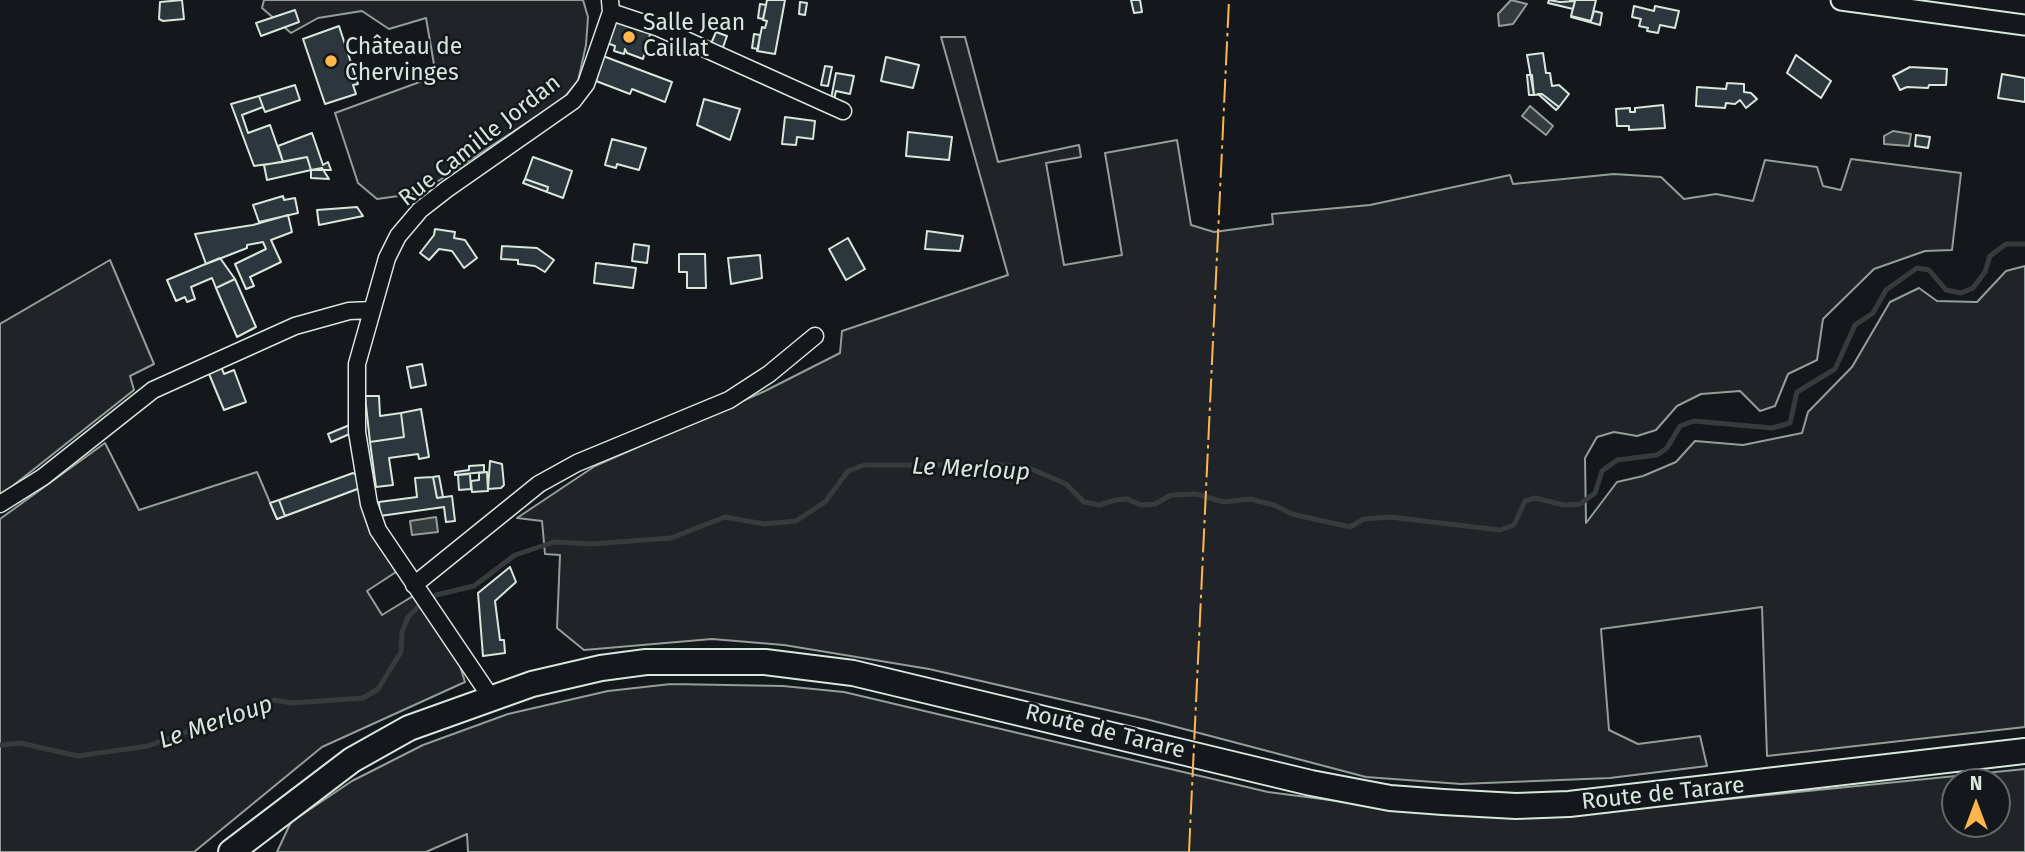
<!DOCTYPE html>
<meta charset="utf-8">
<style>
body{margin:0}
#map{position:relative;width:2025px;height:852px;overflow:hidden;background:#14181c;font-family:"Fira Sans",sans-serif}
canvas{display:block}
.north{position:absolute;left:1941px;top:768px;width:70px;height:70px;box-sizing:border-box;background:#14181c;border:2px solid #626a69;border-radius:50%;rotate:0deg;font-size:19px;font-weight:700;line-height:28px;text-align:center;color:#d8e6dc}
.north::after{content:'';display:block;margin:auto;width:24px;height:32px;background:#ffb74d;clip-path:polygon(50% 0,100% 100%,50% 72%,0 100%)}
</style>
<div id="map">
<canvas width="2025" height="852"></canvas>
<div class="north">N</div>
</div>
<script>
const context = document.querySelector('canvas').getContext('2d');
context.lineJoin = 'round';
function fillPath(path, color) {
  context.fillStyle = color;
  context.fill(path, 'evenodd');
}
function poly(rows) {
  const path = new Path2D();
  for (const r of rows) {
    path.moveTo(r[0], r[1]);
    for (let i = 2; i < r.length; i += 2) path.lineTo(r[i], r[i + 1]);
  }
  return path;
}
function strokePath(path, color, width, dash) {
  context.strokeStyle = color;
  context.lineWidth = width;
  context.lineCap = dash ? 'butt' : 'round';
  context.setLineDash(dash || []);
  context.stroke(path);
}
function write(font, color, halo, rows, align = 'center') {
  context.font = font + ' "Fira Sans",sans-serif';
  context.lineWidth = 5;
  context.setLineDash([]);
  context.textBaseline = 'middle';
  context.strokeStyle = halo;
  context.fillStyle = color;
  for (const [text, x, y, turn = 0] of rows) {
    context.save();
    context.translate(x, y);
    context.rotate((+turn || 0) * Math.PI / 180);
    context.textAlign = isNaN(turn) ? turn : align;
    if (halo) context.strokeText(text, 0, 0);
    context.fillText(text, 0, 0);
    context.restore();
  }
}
const green = poly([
 [264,0,583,0,588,17,586,45,578,81,564,98,420,193,377,199,358,183,335,113,436,76,426,18,389,29,362,11,318,18,291,33,262,8,264,0],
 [941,37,965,37,998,162,1079,145,1081,157,1046,163,1064,265,1122,255,1105,153,1177,140,1191,225,1214,232,1273,224,1272,214,1370,205,1510,175,1513,184,1614,174,1661,177,1684,199,1716,194,1753,201,1765,160,1817,167,1823,186,1841,190,1851,159,1961,173,1952,250,1925,251,1874,269,1823,319,1817,360,1788,374,1775,406,1760,411,1740,391,1701,394,1677,406,1656,430,1637,436,1614,432,1597,437,1585,458,1586,523,1617,482,1643,476,1676,462,1695,441,1743,445,1802,433,1808,412,1852,367,1890,302,1919,288,1937,301,1977,302,2006,271,2025,266,2025,727,1767,756,1762,607,1601,629,1609,730,1638,744,1700,736,1707,766,1610,778,1461,784,1366,777,1146,719,929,669,784,645,712,639,584,650,557,628,560,555,545,554,542,521,517,518,595,466,765,391,840,353,842,331,1008,275,941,37],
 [110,260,154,364,130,376,134,390,0,496,0,324,110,260],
 [105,443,139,510,257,472,277,519,360,488,368,523,396,572,367,591,382,615,413,596,459,663,465,682,322,747,194,852,0,852,0,519,105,443],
 [671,684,783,686,844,692,1268,792,1445,815,1561,816,2025,769,2025,852,468,852,467,834,426,852,277,852,291,822,352,781,423,745,508,714,608,691,671,684],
 [1955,782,1997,782,1997,824,1955,824,1955,782]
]);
const water = poly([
 [1511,0,1527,4,1513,24,1499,26,1498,14,1511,0],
 [1530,106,1553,126,1546,135,1522,116,1530,106],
 [1893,131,1911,134,1909,146,1884,144,1884,136,1893,131],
 [436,517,438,532,412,535,410,521,436,517]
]);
const stream = poly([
 [0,745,20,743,78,756,148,746,274,700,292,703,363,698,378,689,401,652,402,632,408,617,420,605,436,595,474,586,515,555,554,542,591,544,671,538,725,517,764,524,796,521,825,502,848,471,864,465,1004,465,1029,468,1066,484,1084,502,1099,505,1116,500,1127,499,1141,505,1155,504,1171,495,1196,494,1224,502,1250,499,1274,505,1292,514,1350,527,1364,519,1390,517,1500,530,1514,525,1525,501,1535,498,1564,505,1580,504,1595,493,1602,471,1617,460,1657,455,1667,448,1680,426,1694,421,1772,428,1790,423,1797,392,1835,369,1855,325,1873,313,1886,290,1917,268,1929,270,1946,290,1961,293,1973,288,1985,272,1990,256,2006,244,2025,244]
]);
const building = poly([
 [182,0,184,19,163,21,159,19,160,2,182,0],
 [767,0,785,0,775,54,757,51,762,27,765,28,767,21,763,20,767,0],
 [1131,0,1140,0,1142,12,1134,13,1131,0],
 [1549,0,1560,2,1575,1,1573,9,1548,3,1549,0],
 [1570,0,1596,0,1591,21,1571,16,1575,1,1570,0],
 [800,2,807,3,805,15,799,14,800,2],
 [760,4,766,5,763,19,758,18,760,4],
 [1634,6,1654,11,1655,6,1679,11,1675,28,1660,25,1658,33,1647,31,1648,28,1639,26,1641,19,1632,17,1634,6],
 [295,10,299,22,261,36,256,23,295,10],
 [1594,11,1602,13,1600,25,1571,17,1591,21,1594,11],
 [615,19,651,31,643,59,627,53,625,49,624,54,614,51,615,46,607,43,615,19],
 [339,26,358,84,353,85,356,94,325,104,303,39,339,26],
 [716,32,727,36,722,50,710,46,716,32],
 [754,34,760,35,758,49,752,48,754,34],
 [1543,53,1546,73,1550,73,1552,86,1559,85,1569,94,1559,107,1542,94,1534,95,1527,55,1543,53],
 [1796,55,1831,81,1821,98,1787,73,1796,55],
 [603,56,672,82,665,102,632,89,630,94,596,81,603,56],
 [886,57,919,65,913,88,881,81,886,57],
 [825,66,832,67,828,86,821,85,825,66],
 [1910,67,1947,69,1946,85,1929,85,1928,88,1907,87,1900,90,1893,76,1910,67],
 [836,73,854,76,850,94,836,91,834,100,831,99,836,73],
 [2002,74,2025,78,2025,102,1998,98,2002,74],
 [1527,75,1532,75,1534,95,1529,95,1527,75],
 [1727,83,1744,84,1744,92,1751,93,1757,99,1746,108,1740,100,1735,104,1726,103,1725,108,1696,106,1697,87,1726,89,1727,83],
 [295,85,300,100,265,112,259,96,295,85],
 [1538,94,1542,94,1559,107,1556,110,1538,94],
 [259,96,263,107,242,115,248,133,270,125,283,162,254,166,231,104,259,96],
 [704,99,740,109,730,140,697,125,704,99],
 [1663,105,1665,128,1629,130,1629,126,1617,126,1616,109,1630,108,1630,112,1635,112,1635,108,1663,105],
 [785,117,815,121,813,139,797,137,796,145,782,144,785,117],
 [908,132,952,137,949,160,906,156,908,132],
 [312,133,323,165,328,162,331,170,311,170,307,157,283,162,278,146,312,133],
 [1916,135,1930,137,1928,148,1915,146,1916,135],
 [612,139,646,148,639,170,617,164,616,168,605,165,612,139],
 [307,157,311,170,267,180,264,165,307,157],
 [533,157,572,171,563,198,547,192,548,187,525,179,533,157],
 [322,168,329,179,311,178,311,170,322,168],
 [525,179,548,187,547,192,523,183,525,179],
 [283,196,284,200,295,198,298,213,259,222,253,205,283,196],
 [357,207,363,216,319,225,317,210,357,207],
 [288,215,292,232,271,240,281,262,250,277,254,286,246,289,235,264,266,249,263,242,247,245,247,248,206,264,195,234,253,225,288,215],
 [435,229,455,232,454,238,465,240,477,258,464,268,452,251,439,249,429,260,420,253,434,235,435,229],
 [927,231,963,236,960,251,925,249,927,231],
 [848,238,865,269,846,280,829,249,848,238],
 [634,244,649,246,647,263,632,261,634,244],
 [502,246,537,248,554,260,545,272,535,266,518,264,518,260,501,259,502,246],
 [679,254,705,254,706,288,687,288,687,272,679,272,679,254],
 [760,255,762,278,731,284,728,258,760,255],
 [220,258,235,279,216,288,212,278,191,287,195,299,187,302,185,297,176,301,167,280,220,258],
 [596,263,636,268,633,288,594,283,596,263],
 [235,279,256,327,237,337,216,288,235,279],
 [220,364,224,374,234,370,246,402,224,410,207,369,220,364],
 [422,364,426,385,411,388,407,367,422,364],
 [365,396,379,396,380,416,401,413,404,437,370,442,365,396],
 [421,409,429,457,419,459,418,454,389,458,393,485,376,487,370,442,404,437,401,413,421,409],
 [352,424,352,433,331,442,328,434,352,424],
 [490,461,502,464,504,485,501,488,488,489,490,461],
 [484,465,484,472,455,475,455,472,469,470,469,466,484,465],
 [487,472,488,491,472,492,471,481,479,480,479,473,487,472],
 [353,473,358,476,360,488,285,516,279,500,353,473],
 [470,474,471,489,459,490,458,475,470,474],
 [439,476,443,497,437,498,433,477,439,476],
 [433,477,437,498,452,496,455,521,446,522,444,507,380,516,379,502,417,497,415,478,433,477],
 [279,500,285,516,277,519,270,503,279,500],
 [510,567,516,582,495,601,500,640,504,640,505,653,483,656,478,593,510,567]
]);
const minor = poly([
 [611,12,659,28,843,111],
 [0,504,43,477,153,390,295,326,349,311,371,310],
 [414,585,539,484,577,463,729,400,769,374,815,336],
 [490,696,378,530,369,504,357,432,357,364,387,258,398,236,420,210,447,189,573,101,586,84,611,12,610,0]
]);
const tertiary = poly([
 [1841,0,2025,25]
]);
const primary = poly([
 [231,852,352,760,409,728,532,684,601,668,646,662,765,662,853,673,1311,783,1390,798,1443,802,1516,806,1569,804,2025,751]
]);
const power = poly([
 [1189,852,1229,0]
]);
const markers = [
 [629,37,7,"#ffb74d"],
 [331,61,7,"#ffb74d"]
];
const poiNames = [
 ["Salle Jean",643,24],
 ["Caillat",643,50],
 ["Château de",345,48],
 ["Chervinges",345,74]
];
const streetNames = [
 ["Rue Camille Jordan",480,141,-38],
 ["Route de Tarare",1105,732,14],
 ["Route de Tarare",1663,794,-6]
];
const waterNames = [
 ["Le Merloup",971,470,3],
 ["Le Merloup",216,723,-19]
];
fillPath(green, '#202428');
strokePath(green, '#939e99', 2);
fillPath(water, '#363b3e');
strokePath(water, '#939e99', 2);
strokePath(stream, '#363b3e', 5);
fillPath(building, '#2c363c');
strokePath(building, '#d8e6dc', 2);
strokePath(minor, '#d8e6dc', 19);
strokePath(tertiary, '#d8e6dc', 23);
strokePath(primary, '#d8e6dc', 28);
strokePath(minor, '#14181c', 16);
strokePath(tertiary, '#14181c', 19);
strokePath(primary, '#14181c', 24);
strokePath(power, '#ffb74d', 2, [24, 5, 3.5, 5]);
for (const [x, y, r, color] of markers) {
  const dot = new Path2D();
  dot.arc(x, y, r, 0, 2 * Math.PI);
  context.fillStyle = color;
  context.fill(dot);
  strokePath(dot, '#14181c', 2.5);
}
write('23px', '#d8e6dc', '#14181c', poiNames, 'left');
write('23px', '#d8e6dc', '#14181c', streetNames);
write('italic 24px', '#d8e6dc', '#14181c', waterNames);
</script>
